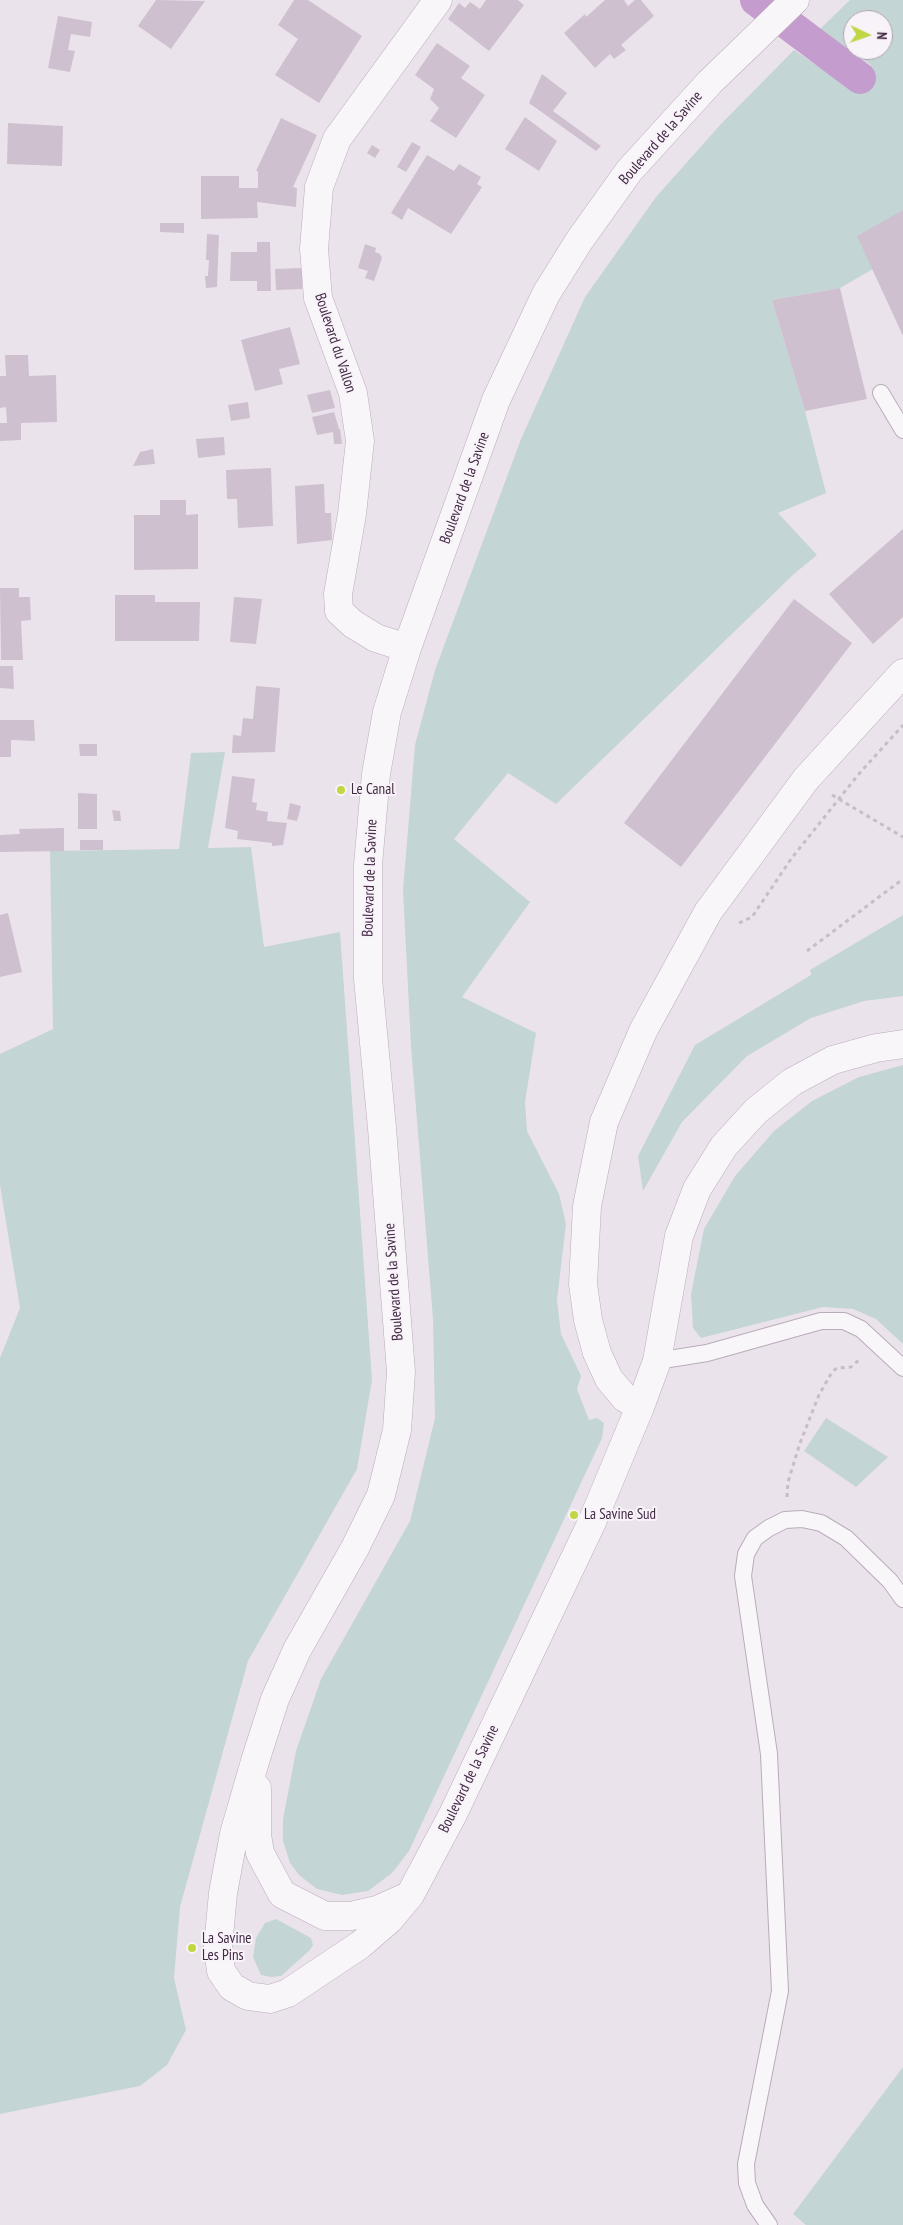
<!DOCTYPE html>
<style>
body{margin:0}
#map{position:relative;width:903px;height:2225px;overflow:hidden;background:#ebe3ec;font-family:"PT Sans Narrow",sans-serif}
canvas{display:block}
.north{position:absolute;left:843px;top:10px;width:50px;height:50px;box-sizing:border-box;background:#f8f3f9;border:1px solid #b0a3b1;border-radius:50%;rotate:93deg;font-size:14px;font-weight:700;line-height:20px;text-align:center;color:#432a45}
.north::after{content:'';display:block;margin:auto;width:18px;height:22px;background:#c0d643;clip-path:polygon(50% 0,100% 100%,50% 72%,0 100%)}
</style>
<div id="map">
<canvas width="903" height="2225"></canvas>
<div class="north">N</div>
</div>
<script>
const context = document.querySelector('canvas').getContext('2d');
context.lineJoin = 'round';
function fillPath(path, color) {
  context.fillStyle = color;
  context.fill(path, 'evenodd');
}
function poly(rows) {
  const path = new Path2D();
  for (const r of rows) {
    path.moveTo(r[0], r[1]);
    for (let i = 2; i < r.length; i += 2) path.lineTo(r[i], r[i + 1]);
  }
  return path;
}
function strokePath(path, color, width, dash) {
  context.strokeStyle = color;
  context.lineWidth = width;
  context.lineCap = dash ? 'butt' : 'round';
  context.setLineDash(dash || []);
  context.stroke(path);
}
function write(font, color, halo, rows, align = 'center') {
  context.font = font + ' "PT Sans Narrow",sans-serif';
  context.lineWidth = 4;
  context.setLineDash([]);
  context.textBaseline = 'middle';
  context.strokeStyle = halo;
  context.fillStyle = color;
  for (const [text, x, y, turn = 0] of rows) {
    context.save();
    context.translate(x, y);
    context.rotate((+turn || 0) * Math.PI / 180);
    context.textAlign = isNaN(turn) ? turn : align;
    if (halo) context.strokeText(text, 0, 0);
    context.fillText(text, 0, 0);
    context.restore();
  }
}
const green = poly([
 [850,0,903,0,903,210,873,269,840,288,772,300,805,411,826,493,778,513,817,555,794,574,556,804,508,773,454,839,530,902,462,997,536,1033,525,1102,527,1131,559,1194,566,1224,557,1300,561,1334,581,1376,577,1389,589,1420,597,1418,604,1423,602,1438,409,1851,392,1873,368,1891,342,1895,317,1889,299,1875,290,1863,283,1841,283,1819,296,1751,321,1679,410,1521,435,1418,433,1319,411,1046,403,890,415,745,435,670,521,439,585,297,656,197,721,124,794,50,852,89,871,65,820,29],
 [853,20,883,20,883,50,853,50],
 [225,752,208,848,251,847,264,947,340,932,372,1380,357,1469,248,1661,180,1907,174,1978,186,2030,167,2065,140,2086,0,2114,0,1358,20,1308,0,1185,0,1054,53,1029,50,851,179,849,191,753],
 [903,915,903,996,864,1001,811,1018,747,1056,682,1122,643,1191,638,1156,695,1045,811,975,810,970],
 [903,1065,903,1344,876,1319,853,1309,823,1307,701,1338,693,1328,691,1294,704,1229,735,1176,774,1131,812,1101,859,1077],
 [826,1418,888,1457,856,1487,804,1451],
 [276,1919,311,1938,313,1945,309,1951,281,1976,271,1977,261,1975,253,1957,256,1938,265,1923],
 [903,2067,903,2225,806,2225,793,2214]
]);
const canal = poly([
 [756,0,860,78]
]);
const building = poly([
 [156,0,205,1,171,49,138,26],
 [294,0,308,0,362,36,319,103,275,75,298,39,278,25],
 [486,0,518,0,524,5,489,51,448,19,459,3,465,8,470,2,480,9],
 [605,0,624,0,628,6,635,0,641,0,654,16,621,45,626,50,614,59,610,54,595,68,564,33,585,14,586,17],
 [58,16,92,22,90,37,71,34,68,50,75,51,70,72,48,68],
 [437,43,470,66,461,78,485,95,456,138,430,121,439,108,430,99,434,89,415,75],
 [542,74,567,93,553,111,601,146,596,151,529,103],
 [525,117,557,141,539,171,505,149],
 [281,118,317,135,293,187,297,188,296,207,257,202,258,218,201,219,201,176,239,176,239,188,258,188,258,171,256,171],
 [8,123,63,126,62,166,7,164],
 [412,142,421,147,406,172,397,167],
 [372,145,380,150,375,158,367,153],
 [427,155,454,171,459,164,481,177,477,184,482,187,451,234,408,208,402,220,391,213],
 [903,210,903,336,857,236],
 [160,223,184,223,184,233,160,232],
 [207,234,219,235,217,287,206,288,205,276,208,276,209,260,206,260],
 [257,242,270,242,271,291,257,291,257,281,230,281,231,252,257,252],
 [365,244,376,248,375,252,380,254,382,258,374,281,365,278,368,271,358,268],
 [302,268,302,289,276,290,275,269],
 [840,288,867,399,805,411,772,300],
 [290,327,300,364,279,369,283,384,255,391,241,340],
 [5,355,28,355,29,376,56,375,57,422,21,423,21,440,0,441,0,423,7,423,6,407,0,408,0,376,6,376],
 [330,390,335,408,312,413,307,395],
 [248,402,250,418,231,421,228,405],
 [334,412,339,429,340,429,342,444,334,444,333,432,317,435,312,417],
 [224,437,225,455,198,458,196,439],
 [153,449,155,464,133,466,140,452],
 [271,468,273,526,238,528,237,499,227,499,226,470],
 [324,484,325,513,331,513,332,540,297,544,295,486],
 [160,500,186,500,186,515,198,514,198,569,134,570,134,515,160,515],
 [903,529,903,617,873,644,829,594],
 [0,588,19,588,19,597,30,597,31,620,21,621,23,660,1,660],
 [115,595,155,595,155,602,200,602,199,641,115,641],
 [234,597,262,599,256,644,230,642],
 [794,599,852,643,681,867,624,823],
 [0,666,13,666,14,689,0,688],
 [256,686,280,688,275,752,232,753,233,735,241,736,243,718,253,719],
 [0,720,34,720,35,741,11,740,11,757,0,757],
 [79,744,97,744,97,756,80,756],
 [232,776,255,779,252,802,257,803,256,810,268,812,267,821,287,823,283,845,272,846,272,843,237,839,238,831,225,828],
 [78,793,97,794,97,829,78,829],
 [290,803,301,806,297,821,287,819],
 [112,810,120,811,121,821,114,821],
 [64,828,64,851,0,852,0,835,20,834,19,829],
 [80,840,103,840,103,850,80,850],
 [8,913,22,972,0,977,0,915]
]);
const path = poly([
 [832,795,903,837],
 [739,923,752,917,791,859,858,775,903,725],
 [807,951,903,879],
 [787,1497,788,1482,800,1443,819,1395,832,1372,837,1368,851,1367,860,1359]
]);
const service = poly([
 [881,393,903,430],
 [657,1361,707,1353,821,1321,844,1321,861,1329,903,1368],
 [769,2225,755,2205,747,2183,746,2164,780,1991,769,1754,743,1576,746,1554,755,1538,769,1528,785,1520,802,1519,821,1523,846,1538,890,1581,903,1599]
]);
const minor = poly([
 [795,0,710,82,629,171,579,241,546,294,496,400,407,648,387,712,376,774,368,865,368,979,382,1128,401,1372,397,1430,381,1495,355,1548,297,1650,275,1699,256,1758,234,1834,223,1893,218,1947,221,1971,232,1987,248,1996,270,1999,288,1993,360,1945,389,1920,410,1895,453,1814,592,1522,640,1407,657,1361,679,1236,697,1189,724,1146,756,1111,792,1082,833,1060,876,1048,903,1044],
 [407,648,376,638,353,624,339,611,338,594,352,514,360,441,353,393,318,298,314,249,319,187,337,139,438,0],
 [640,1407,625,1398,609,1379,597,1353,588,1320,583,1284,587,1206,604,1122,643,1031,708,912,806,779,903,673],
 [257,1788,257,1835,260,1853,282,1894,325,1916,351,1916,377,1910,404,1898]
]);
const markers = [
 [341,790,5,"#c0d643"],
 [574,1515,5,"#c0d643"],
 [192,1948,5,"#c0d643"]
];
const streetNames = [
 ["Boulevard de la Savine",661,138,-49],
 ["Boulevard du Vallon",335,343,72],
 ["Boulevard de la Savine",465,488,-70],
 ["Boulevard de la Savine",370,878,-88],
 ["Boulevard de la Savine",394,1282,-94],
 ["Boulevard de la Savine",469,1779,-64]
];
const poiNames = [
 ["Le Canal",351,790],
 ["La Savine Sud",584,1515],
 ["La Savine",202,1939],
 ["Les Pins",202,1956]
];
fillPath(green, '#c4d5d6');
strokePath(canal, '#c49ccd', 32);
fillPath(building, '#cec0cf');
strokePath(service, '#b9acba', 18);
strokePath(minor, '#b9acba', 29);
strokePath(path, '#c6bdc7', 3, [4, 4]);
strokePath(service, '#f9f6fa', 16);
strokePath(minor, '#f9f6fa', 28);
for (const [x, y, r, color] of markers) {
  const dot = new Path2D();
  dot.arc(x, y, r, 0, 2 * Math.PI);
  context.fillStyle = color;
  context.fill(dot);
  strokePath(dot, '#f8f3f9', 2);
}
write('15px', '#432a45', '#f8f3f9', streetNames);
write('15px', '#432a45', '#f8f3f9', poiNames, 'left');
</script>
